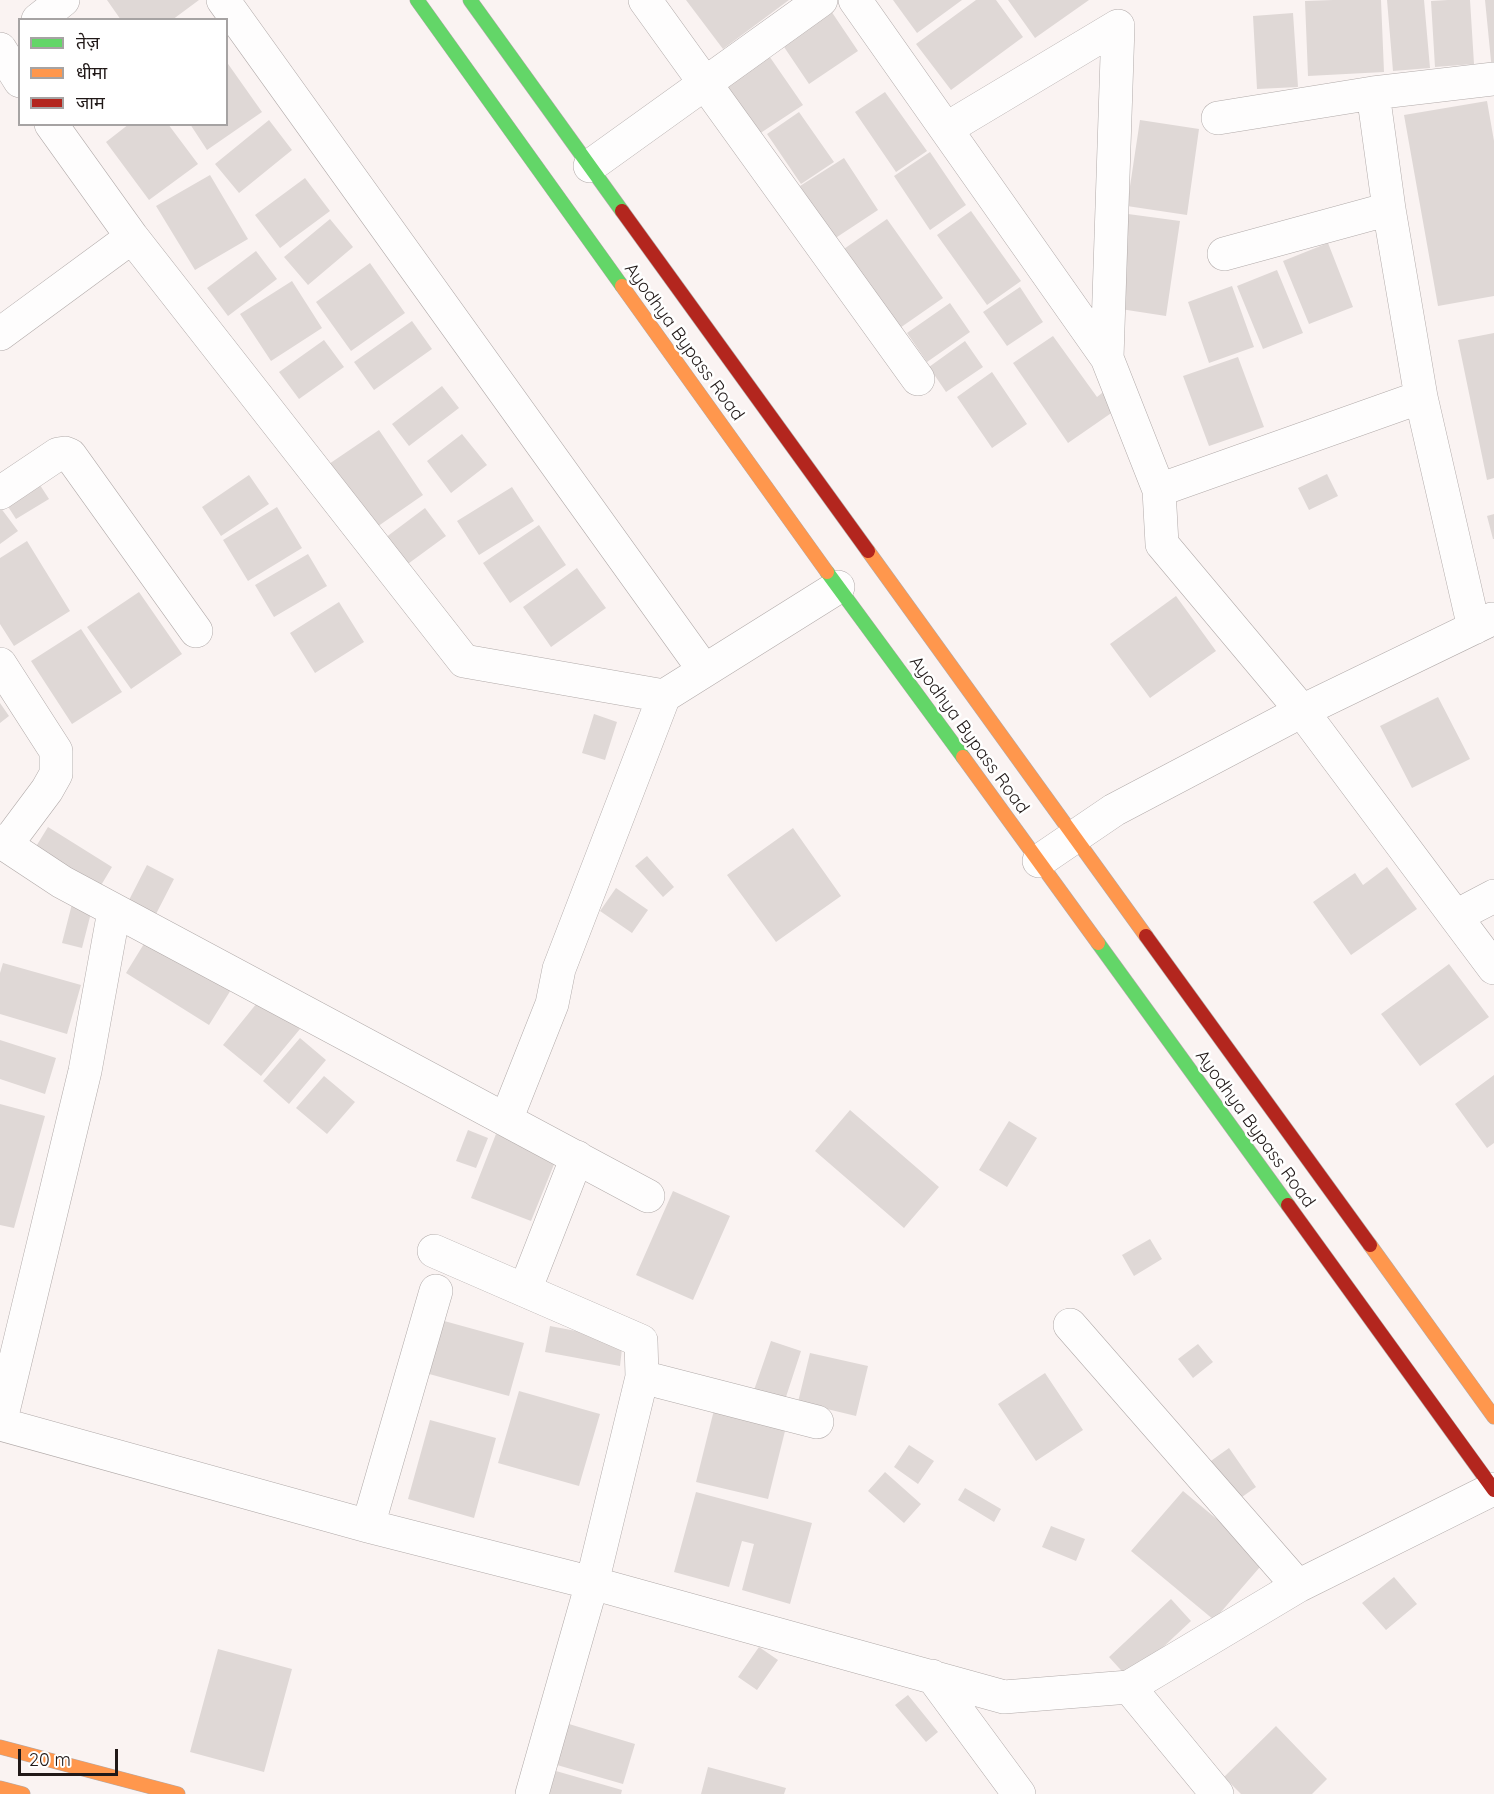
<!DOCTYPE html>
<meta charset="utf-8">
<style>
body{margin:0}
#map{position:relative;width:1494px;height:1794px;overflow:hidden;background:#faf3f2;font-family:Quicksand,"Noto Sans Devanagari",sans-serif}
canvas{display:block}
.legend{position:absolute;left:18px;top:18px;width:210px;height:108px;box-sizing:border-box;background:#fff;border:2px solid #a6a3a3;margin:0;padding:8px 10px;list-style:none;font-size:18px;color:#211918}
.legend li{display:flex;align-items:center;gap:12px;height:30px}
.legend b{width:30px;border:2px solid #a6a3a3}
.scale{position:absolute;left:18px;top:1749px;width:100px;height:27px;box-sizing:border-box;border:3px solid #211918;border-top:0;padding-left:8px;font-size:18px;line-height:21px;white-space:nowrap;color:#211918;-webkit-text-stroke:4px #fff;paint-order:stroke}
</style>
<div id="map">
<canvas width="1494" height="1794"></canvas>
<ul class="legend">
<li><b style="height:8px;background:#63d668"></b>तेज़</li>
<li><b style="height:8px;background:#ff974d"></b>धीमा</li>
<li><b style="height:8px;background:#b3261e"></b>जाम</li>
</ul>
<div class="scale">20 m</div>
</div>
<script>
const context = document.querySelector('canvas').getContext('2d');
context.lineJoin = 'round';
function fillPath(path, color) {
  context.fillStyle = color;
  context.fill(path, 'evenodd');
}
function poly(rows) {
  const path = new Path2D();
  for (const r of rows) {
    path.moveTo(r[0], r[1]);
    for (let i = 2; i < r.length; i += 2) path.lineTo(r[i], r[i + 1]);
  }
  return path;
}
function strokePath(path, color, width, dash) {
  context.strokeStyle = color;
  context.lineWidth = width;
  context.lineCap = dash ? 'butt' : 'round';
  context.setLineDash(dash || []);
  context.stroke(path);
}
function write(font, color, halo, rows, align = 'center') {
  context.font = font + ' Quicksand,sans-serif';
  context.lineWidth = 5;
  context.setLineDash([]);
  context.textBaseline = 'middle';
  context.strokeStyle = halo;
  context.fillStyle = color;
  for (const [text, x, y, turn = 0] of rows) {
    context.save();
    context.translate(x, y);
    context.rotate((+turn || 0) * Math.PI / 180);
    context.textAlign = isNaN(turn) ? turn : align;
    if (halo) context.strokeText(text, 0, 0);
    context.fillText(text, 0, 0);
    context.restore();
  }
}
const building = poly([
 [107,0,199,0,172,20,121,20],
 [686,0,789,0,723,49],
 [893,0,962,0,917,33],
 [976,0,996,0,1023,37,951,90,916,44],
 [1008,0,1089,0,1035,38],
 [1333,0,1381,0,1384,72,1308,76,1305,1],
 [1387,0,1424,0,1430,68,1393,71],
 [1448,0,1470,0,1474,64,1435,67,1431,1],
 [1485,0,1494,0,1494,71,1492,71],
 [827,5,858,51,809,84,778,38],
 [1293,13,1298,87,1257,89,1253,16],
 [765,50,803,105,759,134,722,79],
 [226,61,262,112,207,150,190,124,226,124],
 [885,92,927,151,896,172,855,112],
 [1487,101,1494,141,1494,296,1438,306,1404,115],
 [799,112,834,162,801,184,767,134],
 [269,120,292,150,239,193,215,164],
 [1140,120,1199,129,1187,215,1127,206],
 [129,124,168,124,198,164,149,200,106,142],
 [930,152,966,205,930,230,894,176],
 [844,158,878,210,834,239,800,186],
 [210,175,248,239,195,270,156,206],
 [305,178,330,211,280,248,255,215],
 [971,211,1021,281,987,305,937,235],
 [1128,214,1180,221,1166,316,1114,308],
 [330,219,353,247,308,285,284,257],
 [887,219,943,298,897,330,841,251],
 [1328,243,1353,307,1309,324,1283,261],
 [256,251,277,279,228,316,207,288],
 [370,263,405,313,351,351,316,302],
 [1277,270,1303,333,1263,349,1237,286],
 [292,281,322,328,271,361,240,314],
 [1232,286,1254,347,1209,363,1188,302],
 [1020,287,1043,322,1007,346,983,312],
 [950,303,970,332,927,362,907,333],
 [412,321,432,349,374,390,354,362],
 [1494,333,1494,478,1487,480,1458,340],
 [1053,336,1097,397,1107,389,1120,407,1068,443,1013,363],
 [324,340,344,367,299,399,279,372],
 [965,341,983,367,946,392,929,367],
 [1238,357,1264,427,1209,446,1183,376],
 [992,372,1027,424,992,448,957,397],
 [442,386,459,408,409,446,392,424],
 [379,430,423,495,374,529,329,464],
 [462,434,487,465,451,493,427,461],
 [1327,474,1338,496,1309,510,1298,488],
 [249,475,269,504,221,536,202,507],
 [38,482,49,499,16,519,5,502],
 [512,487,534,521,479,555,457,521],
 [0,507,18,531,0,544],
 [277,507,302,548,248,581,223,540],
 [425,508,446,536,401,569,381,541],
 [1494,514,1494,539,1493,539,1487,516],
 [539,525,566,565,510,603,483,563],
 [27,541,70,611,14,646,0,624,0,558],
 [308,554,327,586,274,617,255,585],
 [577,568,606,608,551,647,523,607],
 [139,592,182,654,131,689,87,627],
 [1176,596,1216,651,1150,698,1110,644],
 [339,602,364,642,315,673,290,633],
 [81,629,122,692,72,724,31,661],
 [1438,697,1470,759,1412,788,1380,726],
 [0,703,9,716,0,723],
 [594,714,617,722,605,760,582,753],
 [48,827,112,867,97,892,32,853],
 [793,828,841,896,776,942,727,875],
 [647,856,674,887,663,897,635,866],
 [147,865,174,879,156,914,129,900],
 [1387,867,1417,909,1351,955,1313,902,1355,873,1363,885],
 [616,888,648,910,632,933,600,911],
 [72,904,92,909,82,948,62,943],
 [150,934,234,985,209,1025,126,973],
 [3,963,81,985,67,1034,0,1014,0,973],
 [1449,964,1489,1017,1420,1066,1381,1014],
 [261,998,300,1029,261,1076,223,1045],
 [300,1038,326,1060,289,1104,263,1081],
 [0,1040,56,1058,45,1094,0,1079],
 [1494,1075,1494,1143,1487,1148,1455,1104],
 [324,1076,355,1102,327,1134,296,1108],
 [0,1104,45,1116,14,1228,0,1225],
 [850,1110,939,1187,904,1228,815,1151],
 [1009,1121,1037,1138,1007,1187,979,1170],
 [468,1130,488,1138,476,1168,456,1161],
 [496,1134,557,1157,531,1221,471,1198],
 [673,1191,730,1216,693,1300,636,1275],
 [1150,1239,1162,1259,1134,1276,1122,1255],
 [437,1319,524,1343,509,1396,422,1372],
 [550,1326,623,1340,620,1366,545,1352],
 [771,1341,801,1351,784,1403,753,1393],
 [1198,1344,1213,1362,1193,1378,1178,1359],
 [810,1353,868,1366,856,1416,798,1402],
 [1045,1373,1083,1430,1036,1461,998,1404],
 [519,1391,600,1414,579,1486,498,1463],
 [714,1410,786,1427,768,1499,696,1482],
 [430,1420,496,1438,474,1518,408,1499],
 [909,1445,934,1461,918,1484,894,1467],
 [1229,1448,1256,1487,1235,1502,1208,1463],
 [885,1472,921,1504,904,1523,868,1491],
 [965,1488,1001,1509,994,1522,958,1500],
 [1183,1491,1266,1560,1214,1620,1131,1551],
 [696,1492,812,1523,790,1604,742,1590,754,1544,742,1541,729,1587,674,1572],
 [1051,1526,1085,1539,1076,1561,1042,1547],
 [1394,1577,1417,1604,1386,1630,1362,1603],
 [1171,1599,1191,1621,1129,1679,1109,1657],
 [759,1647,778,1660,757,1690,738,1677],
 [218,1649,292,1669,264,1772,190,1752],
 [908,1695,938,1732,926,1742,895,1705],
 [569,1724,635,1744,623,1784,557,1765],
 [1276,1726,1327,1779,1312,1794,1241,1794,1224,1777],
 [708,1767,786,1788,784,1794,701,1794],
 [556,1771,622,1790,621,1794,549,1794]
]);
const street = poly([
 [223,0,704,670],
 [645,0,918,379],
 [855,0,1107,358,1159,490],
 [38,20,63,0],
 [0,49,20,81],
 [1373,93,1389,209,1421,397,1474,628],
 [1218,118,1373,93,1494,79],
 [51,124,132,237,464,661,664,696,838,587],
 [946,129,1118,26,1107,358],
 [590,166,821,0],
 [1224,254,1389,209],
 [0,334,132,237],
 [1421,397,1159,490,1162,544,1302,711,1494,968],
 [0,493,58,454,65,453,70,455,196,631],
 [0,664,56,751,56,774,47,790,6,845],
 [0,841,62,882,648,1196],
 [1039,861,1114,810,1302,711,1492,619],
 [1456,916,1494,896],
 [506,1120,552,1004,559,969,664,696],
 [434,1251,641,1341,642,1377],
 [525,1290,577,1157],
 [1070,1325,1298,1586],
 [0,1424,368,1526,592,1583,1004,1697,1129,1687,1298,1586,1493,1489],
 [0,1424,85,1071,114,911],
 [368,1526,436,1291],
 [932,1676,1019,1794],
 [1129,1687,1217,1794],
 [532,1794,592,1583,642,1377,817,1422]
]);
const fast = poly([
 [417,0,622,286],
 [470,0,622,211],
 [827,572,963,757],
 [1098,943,1288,1205]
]);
const slow = poly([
 [622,286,827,572],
 [868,551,1146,936],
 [963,757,1098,943],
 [1370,1245,1494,1417],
 [0,1747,178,1794],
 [0,1788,23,1794]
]);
const jam = poly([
 [622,211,868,551],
 [1146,936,1370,1245],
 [1288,1205,1494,1490]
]);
const streetNames = [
 ["Ayodhya Bypass Road",684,342,54],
 ["Ayodhya Bypass Road",969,735,54],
 ["Ayodhya Bypass Road",1255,1129,54]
];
fillPath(building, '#dfd8d6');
strokePath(street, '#b1aaa9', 34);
strokePath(fast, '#b1aaa9', 15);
strokePath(slow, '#b1aaa9', 15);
strokePath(jam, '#b1aaa9', 15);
strokePath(street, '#fefdfd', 33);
strokePath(fast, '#63d668', 14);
strokePath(slow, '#ff974d', 14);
strokePath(jam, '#b3261e', 14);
write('18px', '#211918', '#fff', streetNames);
</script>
